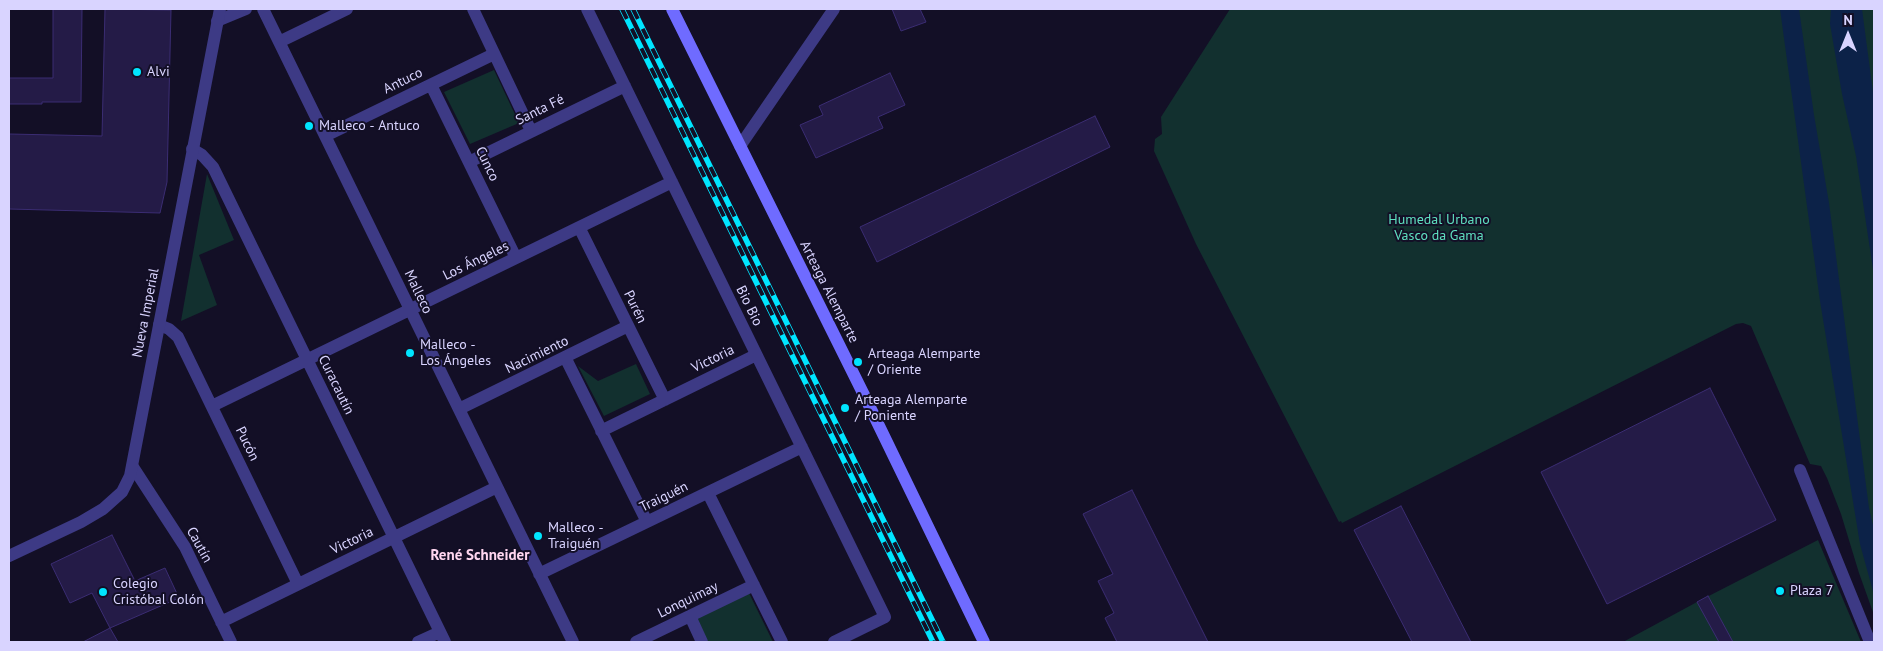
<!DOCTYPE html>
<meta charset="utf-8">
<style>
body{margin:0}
#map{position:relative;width:1883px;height:651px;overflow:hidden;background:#130f26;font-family:"PT Sans",sans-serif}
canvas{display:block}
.frame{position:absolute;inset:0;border:10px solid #d9d4ff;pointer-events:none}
.north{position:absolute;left:1823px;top:10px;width:50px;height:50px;-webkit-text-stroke:4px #130f26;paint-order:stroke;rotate:0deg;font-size:14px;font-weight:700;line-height:20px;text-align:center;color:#d9d4ff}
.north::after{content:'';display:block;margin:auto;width:18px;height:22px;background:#d9d4ff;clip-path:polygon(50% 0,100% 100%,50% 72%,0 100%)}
</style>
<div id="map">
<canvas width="1883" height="651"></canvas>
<div class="frame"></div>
<div class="north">N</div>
</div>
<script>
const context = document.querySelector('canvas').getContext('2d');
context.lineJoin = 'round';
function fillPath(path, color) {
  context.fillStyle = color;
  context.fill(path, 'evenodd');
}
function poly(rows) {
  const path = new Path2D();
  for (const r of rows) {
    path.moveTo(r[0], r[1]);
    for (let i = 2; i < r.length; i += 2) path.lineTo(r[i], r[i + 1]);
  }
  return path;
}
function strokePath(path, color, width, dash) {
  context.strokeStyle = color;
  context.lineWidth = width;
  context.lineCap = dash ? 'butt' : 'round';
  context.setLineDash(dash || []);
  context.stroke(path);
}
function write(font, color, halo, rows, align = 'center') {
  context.font = font + ' "PT Sans",sans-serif';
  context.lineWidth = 4;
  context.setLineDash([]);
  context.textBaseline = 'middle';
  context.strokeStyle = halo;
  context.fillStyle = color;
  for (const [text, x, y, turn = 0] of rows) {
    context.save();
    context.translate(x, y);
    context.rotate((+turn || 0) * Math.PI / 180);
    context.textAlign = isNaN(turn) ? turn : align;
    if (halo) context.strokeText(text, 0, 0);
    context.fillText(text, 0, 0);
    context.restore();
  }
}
const green = poly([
 [1230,9,1874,9,1874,615,1859,573,1841,514,1827,478,1821,466,1810,464,1751,326,1743,323,1736,324,1342,523,1341,521,1339,522,1196,244,1154,151,1155,139,1162,134,1161,117],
 [494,70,519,123,470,144,444,92],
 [207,174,234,240,199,255,217,305,181,321],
 [636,364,650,394,604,416,578,366,598,381],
 [1818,540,1861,642,1623,642,1697,602],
 [749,593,773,642,705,642,693,620]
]);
const water = poly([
 [1780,9,1799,9,1814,115,1829,203,1869,508,1874,529,1874,595,1860,544,1820,301],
 [1831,9,1862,9,1874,100,1874,276,1856,156,1842,94,1830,24]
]);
const building = poly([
 [53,9,82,9,81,102,42,102,42,104,9,104,9,78,53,78,53,9],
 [105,9,171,10,167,182,160,213,9,209,9,134,102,136,105,9],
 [892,9,920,9,926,22,901,31,892,9],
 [890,73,905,105,878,117,883,128,816,158,800,125,823,115,819,106,890,73],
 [1095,116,1110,147,877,262,860,227,1095,116],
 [1710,388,1776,520,1607,604,1541,472,1710,388],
 [1132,490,1208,642,1117,642,1105,618,1114,613,1098,581,1113,574,1083,514,1132,490],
 [1401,506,1471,642,1412,642,1354,530,1401,506],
 [112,535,135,581,165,568,179,598,110,628,92,593,70,603,51,564,112,535],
 [1708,596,1733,642,1719,642,1697,602,1708,596],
 [110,628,118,642,83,642,110,628]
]);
const minor = poly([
 [263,9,573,642],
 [473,9,531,131],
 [587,9,885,617,834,642],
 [217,21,246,9],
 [279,42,347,9],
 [431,85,516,258],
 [325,136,494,54],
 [740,146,834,9],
 [192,149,202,155,213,167,445,642],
 [469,162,625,86],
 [579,227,665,400],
 [159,325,169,329,178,337,298,584],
 [565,357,647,522],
 [212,406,672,182],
 [459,409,628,326],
 [601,431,756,355],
 [133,467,185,547,231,642],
 [1800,470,1870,642],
 [708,493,782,642],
 [539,574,802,447],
 [690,616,702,642],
 [221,622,497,487],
 [418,642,440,632],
 [636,642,754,585]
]);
const tertiary = poly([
 [9,556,81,522,103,509,122,492,130,476,220,9]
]);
const secondary = poly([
 [672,9,865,397,984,642]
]);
const rail = poly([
 [622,9,933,642],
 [633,9,943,642]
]);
const markers = [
 [137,72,5,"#00e5ff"],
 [309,126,5,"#00e5ff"],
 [410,353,5,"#00e5ff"],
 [858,362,5,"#00e5ff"],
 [845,408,5,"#00e5ff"],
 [538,536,5,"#00e5ff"],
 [1780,591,5,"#00e5ff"],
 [103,592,5,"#00e5ff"]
];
const poiNames = [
 ["Alvi",147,72],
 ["Malleco - Antuco",319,126],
 ["Malleco -",420,345],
 ["Los Ángeles",420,361],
 ["Arteaga Alemparte",868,354],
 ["/ Oriente",868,370],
 ["Arteaga Alemparte",855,400],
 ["/ Poniente",855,416],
 ["Malleco -",548,528],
 ["Traiguén",548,544],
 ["Colegio",113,584],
 ["Cristóbal Colón",113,600],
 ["Plaza 7",1790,591]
];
const streetNames = [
 ["Antuco",403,81,-26],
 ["Santa Fé",540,110,-26],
 ["Cunco",487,164,64],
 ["Los Ángeles",476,261,-26],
 ["Malleco",418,292,64],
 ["Arteaga Alemparte",829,292,63],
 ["Bio Bio",749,306,64],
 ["Purén",635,307,64],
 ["Nueva Imperial",146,313,-79],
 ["Nacimiento",537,355,-26],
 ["Victoria",713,359,-26],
 ["Curacautín",336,385,64],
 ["Pucón",247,444,64],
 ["Traiguén",664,497,-26],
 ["Victoria",352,541,-26],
 ["Cautín",199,545,61],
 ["Lonquimay",688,600,-26]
];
const parkNames = [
 ["Humedal Urbano",1439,220],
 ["Vasco da Gama",1439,236]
];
const neighbourhoodNames = [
 ["René Schneider",480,556]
];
fillPath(green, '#12302f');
fillPath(water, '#0c2248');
fillPath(building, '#241b47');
strokePath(building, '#3b2d73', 1);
strokePath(minor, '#3d3a85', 12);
strokePath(tertiary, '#3d3a85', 12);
strokePath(secondary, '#6f6bff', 12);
strokePath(rail, '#00e5ff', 5.5);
strokePath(rail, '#130f26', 4, [11]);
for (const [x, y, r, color] of markers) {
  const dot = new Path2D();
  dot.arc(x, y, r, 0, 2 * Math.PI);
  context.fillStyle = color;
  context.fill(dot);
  strokePath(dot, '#130f26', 2);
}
write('14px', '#d9d4ff', '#130f26', poiNames, 'left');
write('14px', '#d9d4ff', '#130f26', streetNames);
write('14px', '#5fe0c0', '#130f26', parkNames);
write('bold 15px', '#ffd6f0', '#130f26', neighbourhoodNames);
</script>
